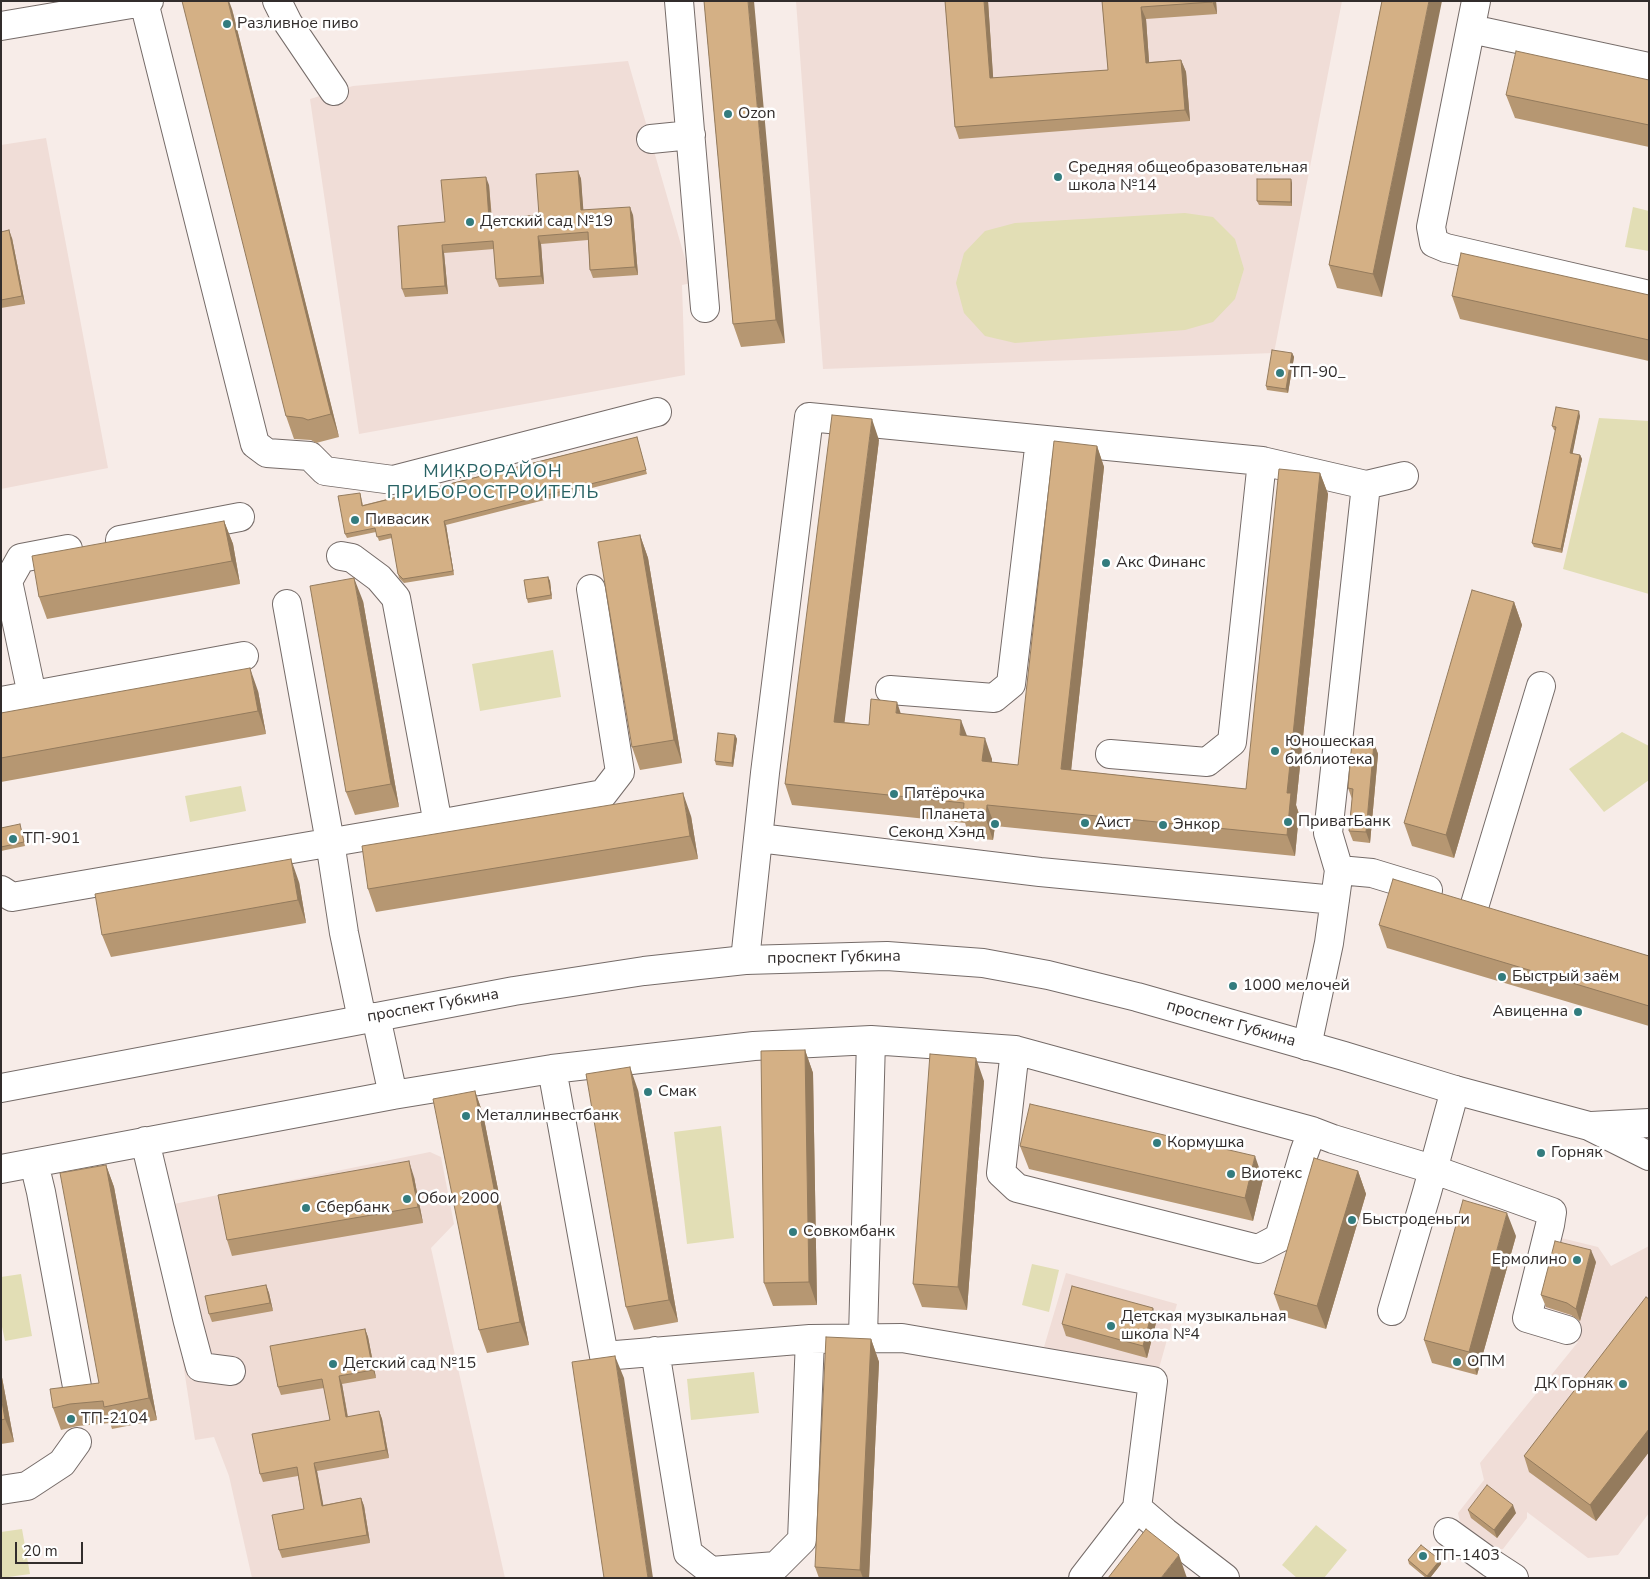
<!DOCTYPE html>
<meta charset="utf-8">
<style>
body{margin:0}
#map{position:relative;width:1650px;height:1579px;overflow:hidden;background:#f7ece8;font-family:"Nunito Sans",sans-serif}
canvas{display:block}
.frame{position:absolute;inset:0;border:2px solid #322d2c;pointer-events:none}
.scale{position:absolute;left:15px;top:1542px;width:68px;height:22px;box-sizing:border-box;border:2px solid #322d2c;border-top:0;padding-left:6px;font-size:15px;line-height:18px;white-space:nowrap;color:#322d2c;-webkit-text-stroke:4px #fff;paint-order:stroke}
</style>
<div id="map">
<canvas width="1650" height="1579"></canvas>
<div class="frame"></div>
<div class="scale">20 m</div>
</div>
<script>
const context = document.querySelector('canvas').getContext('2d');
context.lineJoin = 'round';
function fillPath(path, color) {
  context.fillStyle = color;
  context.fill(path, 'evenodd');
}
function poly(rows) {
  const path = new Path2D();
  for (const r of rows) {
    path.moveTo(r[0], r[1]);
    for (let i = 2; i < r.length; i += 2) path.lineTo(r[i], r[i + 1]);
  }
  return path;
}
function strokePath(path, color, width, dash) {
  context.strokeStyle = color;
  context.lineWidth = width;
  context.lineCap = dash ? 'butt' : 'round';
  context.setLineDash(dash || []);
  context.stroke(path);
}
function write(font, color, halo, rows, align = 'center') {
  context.font = font + ' "Nunito Sans",sans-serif';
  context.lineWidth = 5;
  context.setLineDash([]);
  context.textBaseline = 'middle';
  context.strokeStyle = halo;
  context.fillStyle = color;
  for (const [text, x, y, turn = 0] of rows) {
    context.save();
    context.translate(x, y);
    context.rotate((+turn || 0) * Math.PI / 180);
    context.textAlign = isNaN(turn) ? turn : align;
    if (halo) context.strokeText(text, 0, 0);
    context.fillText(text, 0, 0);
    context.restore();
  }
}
const built = poly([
 [796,1,1342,1,1274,353,823,369],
 [628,61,692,283,682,285,685,375,359,434,310,99,353,86],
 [46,138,108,468,1,489,1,145],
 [430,1152,441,1157,454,1224,431,1248,505,1578,252,1578,229,1476,214,1437,195,1440,173,1299,169,1205],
 [1553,1236,1598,1247,1611,1266,1649,1246,1649,1513,1618,1555,1588,1558,1527,1512,1527,1518,1503,1549,1487,1550,1462,1531,1458,1513,1484,1480,1480,1463,1578,1342,1532,1328],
 [1066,1273,1177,1304,1156,1379,1044,1347]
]);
const green = poly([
 [1633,207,1649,211,1649,251,1625,247],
 [1185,213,1213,217,1235,239,1244,269,1235,299,1213,322,1185,330,1015,343,985,336,964,313,956,283,964,253,985,231,1015,223],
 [1599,418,1649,421,1649,594,1563,569],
 [553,650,561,697,480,711,472,664],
 [1622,732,1649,746,1649,780,1604,812,1569,769],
 [241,786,246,811,190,822,185,796],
 [721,1126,734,1238,687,1244,674,1132],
 [1032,1264,1059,1270,1049,1312,1022,1305],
 [21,1274,32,1336,5,1341,1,1322,1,1277],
 [754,1372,759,1413,691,1420,687,1379],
 [1316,1525,1347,1550,1324,1578,1297,1578,1282,1565],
 [22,1529,30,1574,1,1578,1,1532]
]);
const minor = poly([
 [277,1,288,23,334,91],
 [679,1,705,308],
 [1476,1,1431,227,1434,243,1446,248,1649,295],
 [144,2,255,444,267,453,310,456,325,471,393,480,657,412],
 [1,26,149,1],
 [1471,29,1649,67],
 [651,139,691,135],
 [120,540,240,517],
 [341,556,352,558,379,578,396,598,438,824],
 [287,604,330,842,344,933,362,1019],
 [890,690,994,698,1011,684,1040,440],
 [32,695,8,581,21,558,68,549],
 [1,701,244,656],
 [1110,754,1207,762,1232,742,1262,461],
 [759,838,1040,872,1335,900],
 [1339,870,1372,873,1428,890],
 [1,890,12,897,438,824,603,794,620,772,591,589],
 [1475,904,1541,686],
 [745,960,765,773,809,417,1262,461,1366,485,1404,476],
 [376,1017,393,1095],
 [1307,1046,1329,943,1339,870,1328,833,1366,485],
 [1015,1050,1001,1173,1017,1188,1258,1249,1279,1238,1304,1153,1312,1131],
 [552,1069,604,1356,810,1339,902,1338,1153,1381,1137,1508,1083,1578],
 [145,1141,188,1322,200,1367,231,1371],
 [34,1163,41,1192,78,1392],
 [1,1169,393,1095,552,1069,754,1046,871,1040,1015,1050,1312,1131,1333,1139,1432,1169,1552,1212,1550,1225,1527,1318,1567,1330],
 [1392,1311,1427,1192,1455,1090],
 [863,1337,871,1040],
 [655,1351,688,1553,711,1571,776,1566,802,1540,810,1339],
 [1,1490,27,1486,62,1463,77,1442],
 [1137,1508,1165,1532,1225,1578],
 [1448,1532,1491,1563,1514,1578]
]);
const major = poly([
 [1,1088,514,991,644,971,745,960,887,956,983,963,1048,975,1137,997,1344,1056,1455,1090,1589,1126,1649,1156],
 [1591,1126,1649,1123]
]);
const wall = poly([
 [704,1,785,343,741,347,733,324],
 [945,1,988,1,993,78,1108,70,1102,1,1216,1,1217,14,1146,19,1149,62,1181,60,1186,72,1190,121,959,139,955,127],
 [1382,1,1382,297,1337,288,1329,265],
 [232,9,339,437,316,443,311,440,294,439,286,416],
 [1649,80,1649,147,1515,118,1506,95],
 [578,171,581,179,583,210,633,215,638,275,593,278,590,270,588,240,541,244,544,284,499,287,496,279,494,249,444,253,448,294,405,297,402,289,445,222,489,185,492,218,539,215],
 [1292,183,1292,206,1259,205,1257,201],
 [1,232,12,238,25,304,1,308],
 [1649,295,1649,361,1460,319,1452,296],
 [1292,353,1294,357,1288,393,1267,390,1266,386],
 [1580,416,1572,454,1580,455,1582,459,1562,553,1534,547,1532,543,1556,431,1554,430,1552,426],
 [637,437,647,474,446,525,454,575,404,583,399,578,398,574,392,538,379,541,376,532,347,538,345,534,360,493,363,505],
 [879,440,844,722,869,725,901,714,967,736,992,759,992,762,1018,765,1097,446,1104,467,1071,770,1246,789,1320,473,1328,494,1296,805,1299,814,1295,856,995,826,993,840,970,838,965,823,792,805,785,784],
 [224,521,233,544,240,584,47,619,39,597],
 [640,535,648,558,682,763,640,770,632,747],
 [548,577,550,581,552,599,528,603,527,599],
 [363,601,399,807,355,815,346,792],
 [1514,602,1522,625,1454,858,1412,846,1404,823],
 [258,691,266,734,1,782,1,713],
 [735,735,737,739,733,767,716,765,715,761],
 [1374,743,1378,754,1370,843,1353,841,1349,831,1352,799,1348,788],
 [691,816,698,859,376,912,368,889],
 [1,828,21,828,25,846,1,851],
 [299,882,306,923,111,957,102,935],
 [1379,925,1649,956,1649,1026,1387,948],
 [805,1050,813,1073,817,1305,773,1306,764,1283],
 [984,1081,967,1310,922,1307,913,1284],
 [638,1090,678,1322,634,1330,626,1307],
 [475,1091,483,1114,529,1345,487,1353,479,1330],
 [1020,1146,1263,1179,1253,1221,1029,1169],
 [106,1165,114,1187,157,1420,112,1429,110,1423,78,1426,61,1430,53,1408,99,1383],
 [1358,1171,1366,1194,1326,1329,1282,1316,1274,1294],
 [414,1177,423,1223,232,1256,227,1240],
 [1516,1236,1477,1375,1432,1363,1424,1340],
 [1596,1262,1580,1321,1571,1315,1546,1307,1541,1295],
 [266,1285,269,1293,273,1311,212,1322,209,1314],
 [1649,1299,1649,1452,1596,1521,1529,1472,1524,1456],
 [1157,1319,1147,1358,1066,1336,1062,1324],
 [365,1329,368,1337,376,1378,342,1384,348,1417,379,1411,382,1419,389,1458,317,1471,323,1505,361,1498,364,1506,370,1543,282,1558,279,1550,304,1509,298,1476,263,1482,260,1474,330,1420,324,1388,281,1395,278,1387],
 [871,1339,879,1362,869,1578,819,1578,815,1567],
 [1,1372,14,1442,1,1444],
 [1468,1510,1516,1513,1497,1538,1471,1518],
 [1408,1560,1440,1560,1441,1564,1430,1578,1426,1578,1409,1564]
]);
const shadedWall = poly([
 [228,1,229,1,232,9,339,437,331,414],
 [748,1,754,1,785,343,776,320],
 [984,1,988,1,994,90,990,78],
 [1212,1,1216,1,1217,14],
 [1429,1,1442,1,1382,297,1373,274],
 [1141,7,1146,19,1150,75,1146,63],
 [1181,60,1186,72,1190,121,1185,110],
 [578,171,581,179,584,218,581,210],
 [486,177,489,185,492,227,489,219],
 [1291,179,1292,183,1292,206,1291,202],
 [630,207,633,215,638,275,635,267],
 [9,230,12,238,25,304,22,296],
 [538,236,541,244,544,284,541,276],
 [442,245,444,253,448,294,445,286],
 [1292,353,1294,357,1288,393,1286,389],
 [1579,411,1580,416,1572,457,1570,453],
 [872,419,879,440,842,743,834,722],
 [1097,446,1104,467,1069,790,1061,769],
 [1580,455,1582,459,1562,553,1561,549],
 [1320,473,1328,494,1296,805,1299,814,1295,856,1287,835,1287,793],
 [224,521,233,544,240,584,232,561],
 [444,521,446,525,454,575,453,571],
 [640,535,648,558,682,763,674,740],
 [548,577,550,581,552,599,551,595],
 [354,578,363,601,399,807,391,784],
 [1514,602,1522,625,1454,858,1446,835],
 [250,668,258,691,266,734,258,711],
 [897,702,904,723,896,713],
 [961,720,969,741,960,735],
 [735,735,737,739,733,767,732,763],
 [985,738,992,759,990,782,982,761],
 [1374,743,1378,754,1370,843,1366,832],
 [683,793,691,816,698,859,690,836],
 [987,805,995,826,993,840,986,819],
 [291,859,299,882,306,923,298,900],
 [805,1050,813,1073,817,1305,809,1282],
 [976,1058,984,1081,967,1310,958,1287],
 [630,1067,638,1090,678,1322,669,1300],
 [475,1091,483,1114,529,1345,520,1322],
 [1255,1156,1263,1179,1253,1221,1245,1198],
 [409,1161,414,1177,423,1223,418,1207],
 [106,1165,114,1187,157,1420,149,1398],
 [1358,1171,1366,1194,1326,1329,1317,1306],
 [1507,1213,1516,1236,1477,1375,1469,1352],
 [1591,1250,1596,1262,1580,1321,1576,1309],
 [266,1285,269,1293,273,1311,270,1303],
 [1153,1308,1157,1319,1147,1358,1143,1346],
 [365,1329,368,1337,376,1378,373,1370],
 [871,1339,879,1362,869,1578,863,1578,860,1570],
 [615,1356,624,1378,653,1578,648,1578],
 [1,1372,14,1442,5,1419,1,1396],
 [339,1376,342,1384,349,1425,346,1417],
 [379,1411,382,1419,389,1458,386,1450],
 [1649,1429,1649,1452,1596,1521,1590,1505],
 [314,1463,317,1471,325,1514,322,1506],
 [361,1498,364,1506,370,1543,367,1535],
 [1513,1505,1516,1513,1497,1538,1494,1530],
 [1179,1555,1187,1578,1161,1578],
 [1440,1560,1441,1564,1430,1578,1428,1578,1427,1576]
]);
const building = poly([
 [182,1,228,1,331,414,308,420,303,418,286,416,182,1],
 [704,1,748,1,776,320,733,324,704,1],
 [945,1,984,1,990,78,1108,70,1102,1,1212,2,1141,7,1146,63,1181,60,1185,110,955,127,945,1],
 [1382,1,1429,1,1373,274,1329,265,1382,1],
 [1516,51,1649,80,1649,125,1506,95,1516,51],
 [578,171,581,210,630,207,635,267,590,270,588,232,538,236,541,276,496,279,493,241,442,245,445,286,402,289,398,226,445,222,441,180,486,177,489,219,539,215,536,174,578,171],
 [1257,179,1291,179,1291,202,1257,201,1257,179],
 [9,230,22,296,1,300,1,232,9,230],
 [1461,253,1649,295,1649,340,1452,296,1461,253],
 [1272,350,1292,353,1286,389,1266,386,1272,350],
 [1556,407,1579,411,1570,453,1580,455,1561,549,1532,543,1556,427,1552,426,1556,407],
 [832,415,872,419,834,722,869,725,871,699,897,702,896,713,961,720,960,735,985,738,982,761,1018,765,1054,441,1097,446,1061,769,1246,789,1279,469,1320,473,1287,793,1291,793,1287,835,987,805,986,819,963,817,964,803,785,784,832,415],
 [637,437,646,470,444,521,453,571,403,579,398,574,391,534,377,537,375,528,345,534,338,496,360,493,362,506,637,437],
 [224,521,232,561,39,597,32,556,224,521],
 [640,535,674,740,632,747,598,542,640,535],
 [548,577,551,595,527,599,524,580,548,577],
 [354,578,391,784,346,792,310,586,354,578],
 [1472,590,1514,602,1446,835,1404,823,1472,590],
 [250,668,258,711,1,758,1,713,250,668],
 [718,733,735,735,732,763,715,761,718,733],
 [1352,741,1374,743,1366,832,1349,831,1353,789,1348,788,1352,741],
 [683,793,690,836,368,889,362,846,683,793],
 [20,824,24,842,1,847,1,828,20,824],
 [291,859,298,900,102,935,95,894,291,859],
 [1393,879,1649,956,1649,1006,1379,925,1393,879],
 [805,1050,809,1282,764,1283,761,1051,805,1050],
 [930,1054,976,1058,958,1287,913,1284,930,1054],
 [630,1067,669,1300,626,1307,586,1074,630,1067],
 [475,1091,520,1322,479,1330,433,1099,475,1091],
 [1030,1104,1255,1156,1245,1198,1020,1146,1030,1104],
 [1314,1158,1358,1171,1317,1306,1274,1294,1314,1158],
 [409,1161,418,1207,227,1240,218,1195,409,1161],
 [106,1165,149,1398,104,1407,103,1401,70,1404,53,1408,50,1389,99,1383,60,1173,106,1165],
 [1463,1200,1507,1213,1469,1352,1424,1340,1463,1200],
 [1555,1241,1591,1250,1576,1309,1567,1303,1541,1295,1555,1241],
 [266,1285,270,1303,209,1314,205,1296,266,1285],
 [1072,1286,1153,1308,1143,1346,1062,1324,1072,1286],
 [1646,1297,1649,1299,1649,1429,1590,1505,1524,1456,1646,1297],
 [365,1329,373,1370,339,1376,346,1417,379,1411,386,1450,314,1463,322,1506,361,1498,367,1535,279,1550,272,1515,304,1509,297,1467,260,1474,252,1434,330,1420,322,1379,278,1387,270,1346,365,1329],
 [826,1337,871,1339,860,1570,815,1567,826,1337],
 [615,1356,648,1578,604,1578,572,1362,615,1356],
 [1,1396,5,1419,1,1420,1,1396],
 [1487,1485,1513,1505,1494,1530,1468,1510,1487,1485],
 [1146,1529,1179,1555,1161,1578,1108,1578,1146,1529],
 [1421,1545,1440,1560,1427,1576,1408,1560,1421,1545]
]);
const markers = [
 [227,24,5,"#337c7e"],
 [728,114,5,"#337c7e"],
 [1058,177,5,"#337c7e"],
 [470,222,5,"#337c7e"],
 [1280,373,5,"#337c7e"],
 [355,520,5,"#337c7e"],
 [1106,563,5,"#337c7e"],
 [1275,751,5,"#337c7e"],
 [894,794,5,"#337c7e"],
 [1288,822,5,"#337c7e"],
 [1085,823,5,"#337c7e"],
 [995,824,5,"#337c7e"],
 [1163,825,5,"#337c7e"],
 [13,839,5,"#337c7e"],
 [1502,977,5,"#337c7e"],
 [1233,986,5,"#337c7e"],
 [1578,1012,5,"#337c7e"],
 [648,1092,5,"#337c7e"],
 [466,1116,5,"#337c7e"],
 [1157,1143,5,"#337c7e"],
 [1541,1153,5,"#337c7e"],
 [1231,1174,5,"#337c7e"],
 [407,1199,5,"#337c7e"],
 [306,1208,5,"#337c7e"],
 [1352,1220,5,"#337c7e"],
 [793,1232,5,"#337c7e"],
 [1577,1260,5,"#337c7e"],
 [1111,1326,5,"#337c7e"],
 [1457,1362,5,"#337c7e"],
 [333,1364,5,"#337c7e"],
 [1623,1384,5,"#337c7e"],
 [71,1419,5,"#337c7e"],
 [1423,1556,5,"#337c7e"]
];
const poiNames = [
 ["Разливное пиво",237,24],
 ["Ozon",738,114],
 ["Средняя общеобразовательная",1068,168],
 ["школа №14",1068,186],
 ["Детский сад №19",480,222],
 ["ТП-90_",1290,373],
 ["Пивасик",365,520],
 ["Акс Финанс",1116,563],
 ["Юношеская",1285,742],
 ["библиотека",1285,760],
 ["Пятёрочка",904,794],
 ["Планета",985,815,"right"],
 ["Секонд Хэнд",985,833,"right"],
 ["ПриватБанк",1298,822],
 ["Аист",1095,823],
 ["Энкор",1173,825],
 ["ТП-901",23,839],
 ["Быстрый заём",1512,977],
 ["1000 мелочей",1243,986],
 ["Авиценна",1568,1012,"right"],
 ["Смак",658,1092],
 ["Металлинвестбанк",476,1116],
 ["Кормушка",1167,1143],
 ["Горняк",1551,1153],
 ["Виотекс",1241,1174],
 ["Обои 2000",417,1199],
 ["Сбербанк",316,1208],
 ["Быстроденьги",1362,1220],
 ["Совкомбанк",803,1232],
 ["Ермолино",1567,1260,"right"],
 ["Детская музыкальная",1121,1317],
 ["школа №4",1121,1335],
 ["ОПМ",1467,1362],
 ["Детский сад №15",343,1364],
 ["ДК Горняк",1613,1384,"right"],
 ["ТП-2104",81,1419],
 ["ТП-1403",1433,1556]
];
const streetNames = [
 ["проспект Губкина",834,958,-1],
 ["проспект Губкина",433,1006,-10],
 ["проспект Губкина",1231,1024,16]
];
const neighbourhoodNames = [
 ["МИКРОРАЙОН",493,473],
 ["ПРИБОРОСТРОИТЕЛЬ",493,494]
];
fillPath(built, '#f0ddd7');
fillPath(green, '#e2deb5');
strokePath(minor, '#756b68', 30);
strokePath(major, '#756b68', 30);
strokePath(minor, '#fff', 28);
strokePath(major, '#fff', 28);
fillPath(wall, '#b69772');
fillPath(shadedWall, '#947b5d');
fillPath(building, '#d4b085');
strokePath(building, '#947b5d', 1);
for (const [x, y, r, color] of markers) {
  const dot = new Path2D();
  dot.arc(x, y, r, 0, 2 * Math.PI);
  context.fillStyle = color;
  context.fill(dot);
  strokePath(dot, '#fff', 2);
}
write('16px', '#322d2c', '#fff', poiNames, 'left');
write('16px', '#322d2c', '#fff', streetNames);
context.letterSpacing = '1px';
write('18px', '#286264', '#fff', neighbourhoodNames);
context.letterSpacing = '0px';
</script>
